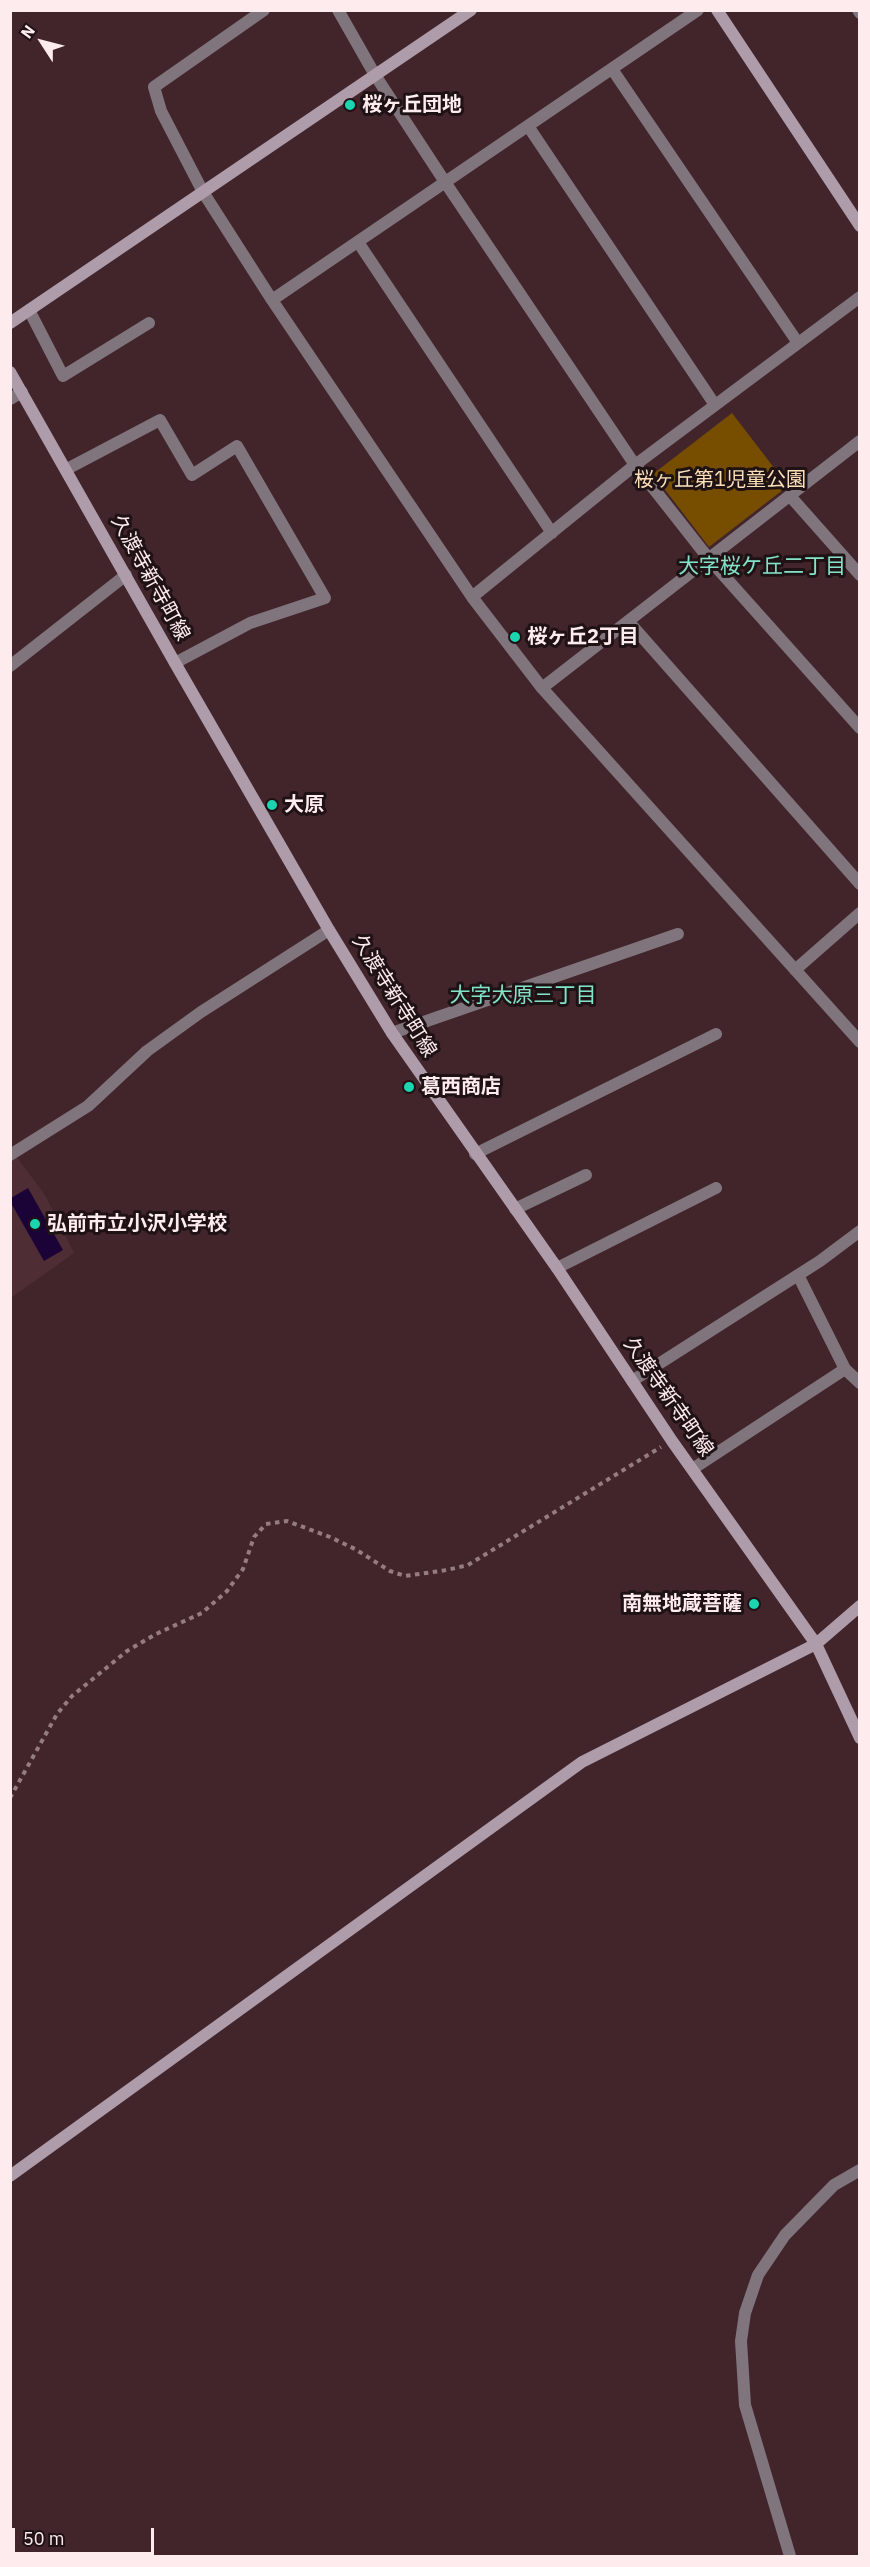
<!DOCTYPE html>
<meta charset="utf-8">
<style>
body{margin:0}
#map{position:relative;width:870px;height:2567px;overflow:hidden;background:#41252b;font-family:"IBM Plex Sans",sans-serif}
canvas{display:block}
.frame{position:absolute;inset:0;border:12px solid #feebee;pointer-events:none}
.north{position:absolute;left:12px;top:12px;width:60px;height:60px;-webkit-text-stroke:4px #1f1215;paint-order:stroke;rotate:306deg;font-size:16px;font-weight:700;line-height:24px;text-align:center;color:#feebee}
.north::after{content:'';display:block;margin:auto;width:21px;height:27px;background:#feebee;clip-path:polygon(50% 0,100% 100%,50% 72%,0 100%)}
.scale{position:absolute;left:12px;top:2528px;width:142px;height:27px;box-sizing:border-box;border:3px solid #feebee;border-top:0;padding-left:8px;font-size:18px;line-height:21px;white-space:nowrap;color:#feebee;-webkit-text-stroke:4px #1f1215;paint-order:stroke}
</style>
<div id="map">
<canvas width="870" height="2567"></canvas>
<div class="frame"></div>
<div class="north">N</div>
<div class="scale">50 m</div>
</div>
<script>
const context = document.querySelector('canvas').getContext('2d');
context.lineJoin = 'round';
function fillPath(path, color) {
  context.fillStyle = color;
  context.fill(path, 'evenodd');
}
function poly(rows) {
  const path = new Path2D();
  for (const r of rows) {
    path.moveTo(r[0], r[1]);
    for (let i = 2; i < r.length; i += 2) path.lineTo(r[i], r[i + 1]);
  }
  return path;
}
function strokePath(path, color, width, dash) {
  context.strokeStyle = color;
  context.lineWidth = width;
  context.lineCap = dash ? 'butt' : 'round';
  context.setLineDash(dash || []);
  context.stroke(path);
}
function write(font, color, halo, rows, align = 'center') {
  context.font = font + ' "IBM Plex Sans","Noto Sans JP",sans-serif';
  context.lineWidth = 6;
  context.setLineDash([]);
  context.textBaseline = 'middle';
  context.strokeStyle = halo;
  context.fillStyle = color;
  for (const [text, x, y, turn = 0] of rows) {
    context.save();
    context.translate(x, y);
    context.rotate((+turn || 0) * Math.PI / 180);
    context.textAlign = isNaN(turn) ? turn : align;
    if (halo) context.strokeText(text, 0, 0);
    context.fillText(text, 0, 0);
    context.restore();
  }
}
const built = poly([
 [10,1148,45,1195,74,1253,11,1298]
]);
const green = poly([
 [732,413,788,486,709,547,653,474]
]);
const water = poly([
 [28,1188,63,1250,44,1261,11,1203,11,1198]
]);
const path = poly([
 [10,1798,57,1714,72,1696,127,1651,156,1634,202,1613,227,1591,243,1569,254,1537,266,1524,287,1521,330,1537,355,1549,390,1571,405,1576,447,1570,468,1565,661,1447]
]);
const street = poly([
 [264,10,154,87,161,111,203,192,272,300,472,597,542,688,860,1042],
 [338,10,375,75,445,182,635,465,709,559,860,728],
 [858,10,860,13],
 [612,69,798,343],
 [528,126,715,405],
 [358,242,552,533],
 [272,300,698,10],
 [29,310,63,376,149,323],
 [10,399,22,392],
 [67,469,160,420,192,475,237,446,325,598,250,623,175,663],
 [790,496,860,575],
 [472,597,635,465,860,297],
 [628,621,860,884],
 [10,666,126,575],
 [542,688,860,441],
 [795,970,860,913],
 [392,1033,678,934],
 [475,1154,716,1034],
 [10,1155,88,1106,147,1051,201,1012,329,930],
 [515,1209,586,1175],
 [557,1268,716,1188],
 [798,1275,845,1369],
 [632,1381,820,1261,860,1231],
 [694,1468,845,1369,860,1383],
 [790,2556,745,2405,741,2341,745,2313,758,2275,785,2235,834,2185,860,2170]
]);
const secondary = poly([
 [717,10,860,226],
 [10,323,471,10],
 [10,372,175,663,329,930,392,1033,557,1268,672,1441,816,1644,860,1738],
 [10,2176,582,1762,816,1644,860,1606]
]);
const markers = [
 [350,105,6,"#1bd5b1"],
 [515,637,6,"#1bd5b1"],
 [272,805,6,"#1bd5b1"],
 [409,1087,6,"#1bd5b1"],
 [35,1224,6,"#1bd5b1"],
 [754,1604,6,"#1bd5b1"]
];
const poiNames = [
 ["桜ヶ丘団地",362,105],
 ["桜ヶ丘2丁目",527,637],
 ["大原",284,805],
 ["葛西商店",421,1087],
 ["弘前市立小沢小学校",47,1224],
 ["南無地蔵菩薩",742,1604,"right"]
];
const parkNames = [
 ["桜ヶ丘第1児童公園",720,480]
];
const streetNames = [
 ["久渡寺新寺町線",150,578,61],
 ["久渡寺新寺町線",394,996,58],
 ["久渡寺新寺町線",668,1397,55]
];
const neighbourhoodNames = [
 ["大字桜ケ丘二丁目",762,567],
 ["大字大原三丁目",523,996]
];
fillPath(built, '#4f2d34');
fillPath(green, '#774d00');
fillPath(water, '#1c0337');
strokePath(path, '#947c80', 4, [4.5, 4.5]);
strokePath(street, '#80747d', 12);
strokePath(secondary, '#ae9caa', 12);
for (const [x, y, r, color] of markers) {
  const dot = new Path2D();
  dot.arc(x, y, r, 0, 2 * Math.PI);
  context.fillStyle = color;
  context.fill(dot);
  strokePath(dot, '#1f1215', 2);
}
write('bold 20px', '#feebee', '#1f1215', poiNames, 'left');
write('20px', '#fcdfb9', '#1f1215', parkNames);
write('20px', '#feebee', '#1f1215', streetNames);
write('21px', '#82e3c9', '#1f1215', neighbourhoodNames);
</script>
